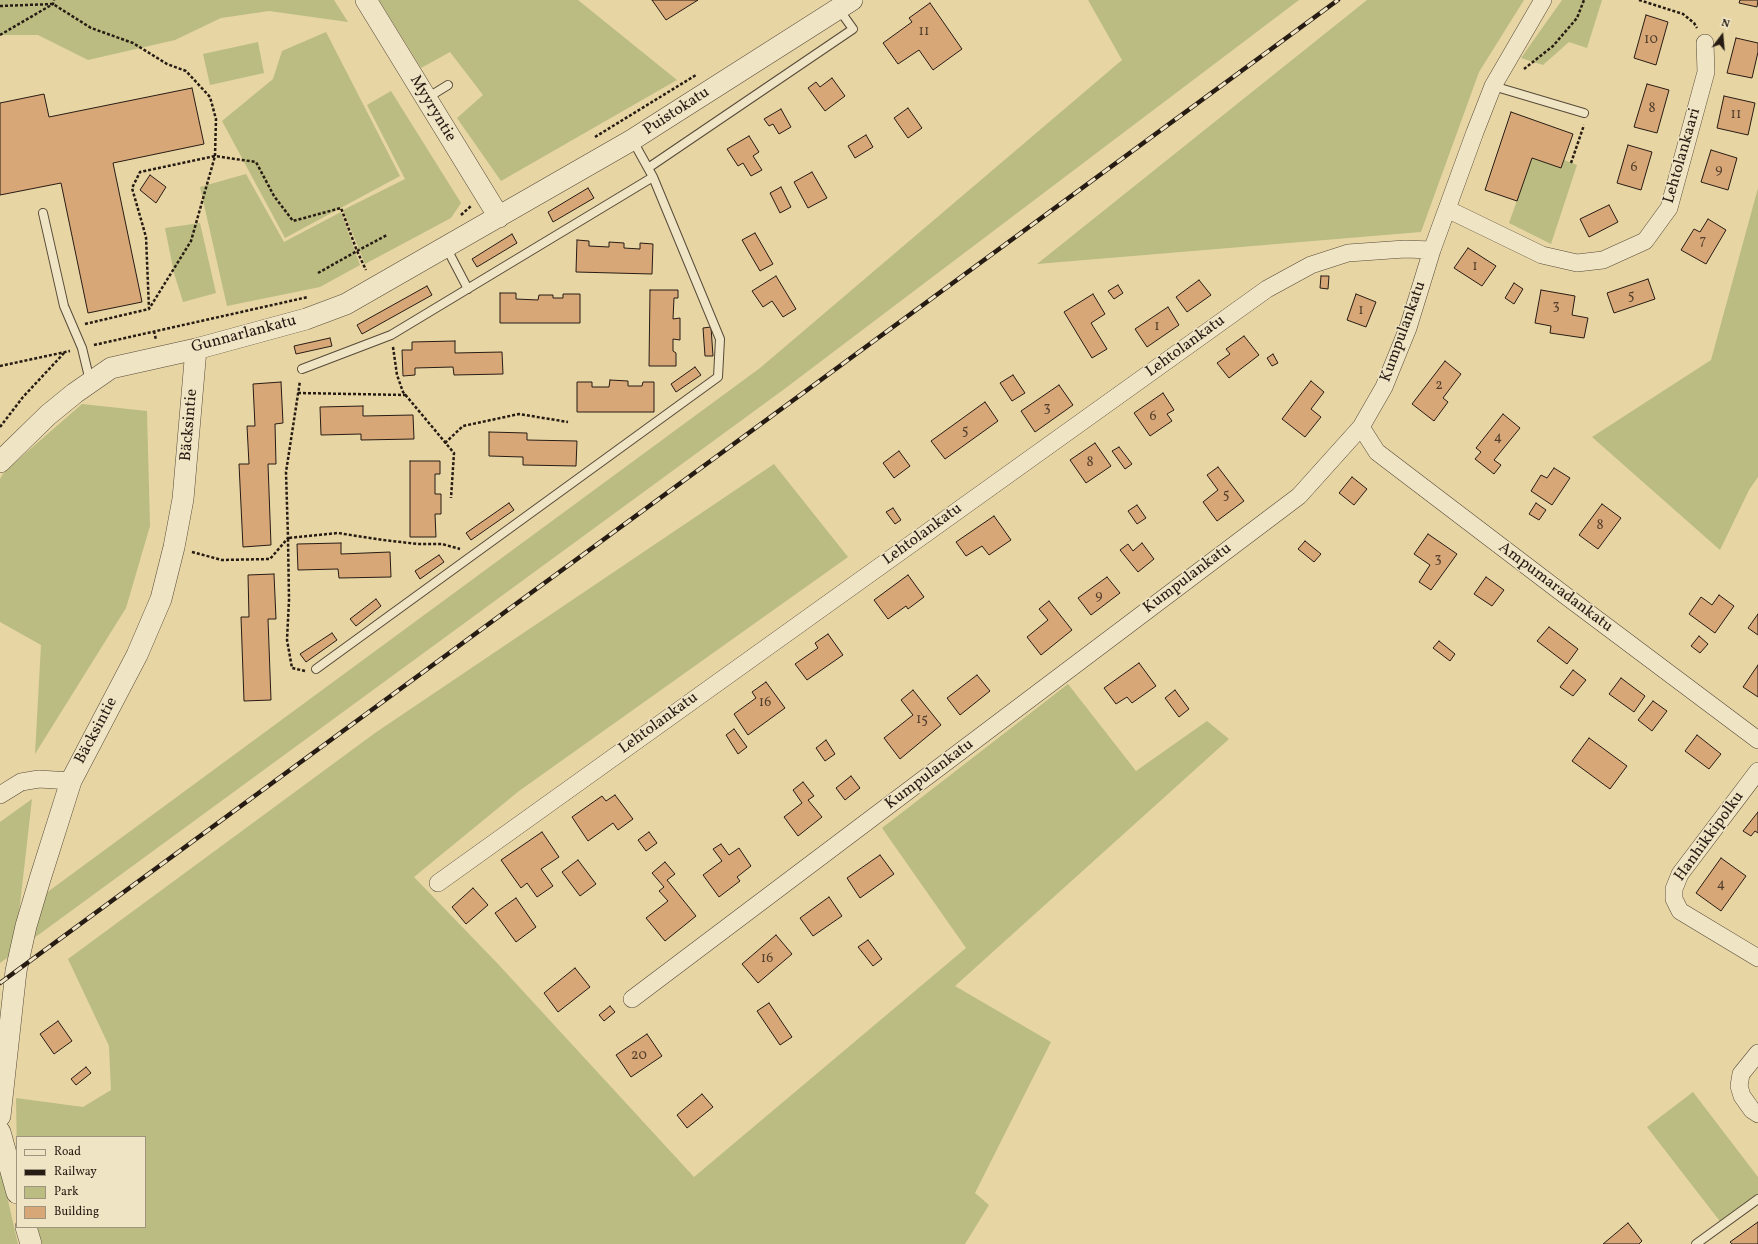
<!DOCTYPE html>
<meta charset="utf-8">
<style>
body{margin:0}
#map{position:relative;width:1758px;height:1244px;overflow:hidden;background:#e7d5a4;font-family:Vollkorn,serif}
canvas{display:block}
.legend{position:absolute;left:16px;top:1136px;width:130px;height:92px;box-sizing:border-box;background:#efe4c4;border:1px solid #9f947e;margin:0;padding:5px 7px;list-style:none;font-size:12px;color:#271c14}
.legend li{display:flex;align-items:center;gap:8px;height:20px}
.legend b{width:20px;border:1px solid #9f947e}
.north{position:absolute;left:1702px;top:16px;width:40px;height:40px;-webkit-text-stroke:3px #efe4c4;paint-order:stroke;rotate:16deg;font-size:11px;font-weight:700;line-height:16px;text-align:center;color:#271c14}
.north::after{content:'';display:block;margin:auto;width:14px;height:18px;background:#271c14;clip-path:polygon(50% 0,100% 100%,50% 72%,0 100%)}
</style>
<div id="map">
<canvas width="1758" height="1244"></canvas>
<ul class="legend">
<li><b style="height:5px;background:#efe4c4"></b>Road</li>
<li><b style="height:5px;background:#271c14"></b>Railway</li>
<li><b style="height:11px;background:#babc82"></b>Park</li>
<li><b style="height:11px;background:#d7a777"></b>Building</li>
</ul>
<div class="north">N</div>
</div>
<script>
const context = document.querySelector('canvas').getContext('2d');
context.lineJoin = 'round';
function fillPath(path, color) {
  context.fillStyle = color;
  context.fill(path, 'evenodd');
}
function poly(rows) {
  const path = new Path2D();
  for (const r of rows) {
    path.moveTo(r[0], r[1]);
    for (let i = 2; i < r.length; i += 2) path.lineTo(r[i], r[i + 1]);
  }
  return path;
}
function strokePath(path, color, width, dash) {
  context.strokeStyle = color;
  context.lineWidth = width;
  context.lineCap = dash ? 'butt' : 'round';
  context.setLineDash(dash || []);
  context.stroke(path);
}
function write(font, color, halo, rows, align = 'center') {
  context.font = font + ' Vollkorn,serif';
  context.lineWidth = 3;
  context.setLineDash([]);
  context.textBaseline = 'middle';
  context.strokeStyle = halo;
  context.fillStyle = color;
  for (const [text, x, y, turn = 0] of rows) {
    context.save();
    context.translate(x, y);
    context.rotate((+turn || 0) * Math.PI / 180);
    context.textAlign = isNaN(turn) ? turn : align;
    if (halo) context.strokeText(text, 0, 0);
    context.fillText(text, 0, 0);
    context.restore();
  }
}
const green = poly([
 [0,0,334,0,348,22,269,11,221,18,175,40,88,60,38,35,0,35],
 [379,0,578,0,677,80,501,181,457,118,483,95,450,52,421,68],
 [1088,0,1299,0,783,390,0,963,0,822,32,799,19,913,760,368,1122,60],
 [1367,0,1524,0,1479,72,1421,232,1037,264],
 [1562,0,1602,0,1587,48,1569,42,1543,65,1521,58],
 [326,32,400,176,285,238,222,121,273,79,282,51],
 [258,42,264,73,210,85,203,54],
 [391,91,461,203,451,218,365,264,343,210,405,179,367,105],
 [1532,158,1561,168,1564,160,1577,165,1551,244,1509,223],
 [246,174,284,242,341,212,360,265,320,287,227,306,200,187],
 [1758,188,1758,477,1749,490,1720,550,1592,437,1711,360],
 [200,223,216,293,183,302,174,273,165,228],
 [82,404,147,411,150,526,126,608,35,754,41,645,0,622,0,479,4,472],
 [774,464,848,557,519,791,414,877,498,964,694,1177,966,948,882,828,1068,684,1136,771,1207,721,1229,739,955,986,1051,1042,975,1193,989,1205,965,1244,41,1244,36,1227,145,1227,145,1137,17,1137,17,1155,16,1098,83,1107,111,1090,109,1046,68,959,375,733],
 [1693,1092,1758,1177,1758,1197,1722,1224,1647,1127],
 [0,1166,18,1244,0,1244]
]);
const building = poly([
 [652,0,698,0,666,20,652,0],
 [1740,0,1758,0,1757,7,1739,3,1740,0],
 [930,3,962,49,933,70,919,50,898,64,883,43,912,22,909,18,930,3],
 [1646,15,1668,22,1656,65,1634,58,1646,15],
 [1736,38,1758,43,1758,52,1752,78,1727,73,1736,38],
 [832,78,845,96,825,111,808,88,816,82,820,87,832,78],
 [1647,84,1669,90,1657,133,1634,127,1647,84],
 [192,88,204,144,113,163,142,302,88,313,61,183,0,195,0,103,44,94,49,117,192,88],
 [1724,96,1755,103,1748,135,1717,128,1724,96],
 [908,108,922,128,908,138,894,118,908,108],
 [781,109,791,127,779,134,773,124,769,126,764,119,781,109],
 [1511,112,1573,134,1561,168,1532,158,1517,201,1485,190,1511,112],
 [866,135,873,147,855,158,848,146,866,135],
 [749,136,759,152,753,156,762,170,751,176,743,163,738,166,727,149,749,136],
 [1628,145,1652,152,1641,190,1617,183,1628,145],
 [1711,150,1737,158,1728,190,1701,182,1711,150],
 [812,172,827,198,808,208,794,182,812,172],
 [150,175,166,187,156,203,140,190,150,175],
 [781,187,791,207,780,213,770,193,781,187],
 [588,188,594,198,553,222,548,212,588,188],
 [1609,205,1618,222,1589,237,1580,219,1609,205],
 [1708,219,1726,230,1706,264,1681,250,1694,229,1700,232,1708,219],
 [755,233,773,264,760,271,742,240,755,233],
 [512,234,517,243,477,267,472,259,512,234],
 [577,240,589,241,589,246,609,247,609,242,624,243,624,248,640,249,640,243,653,244,652,274,576,272,577,240],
 [1468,248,1496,266,1482,286,1454,268,1468,248],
 [776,276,796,309,783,317,772,301,763,307,752,291,776,276],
 [1321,276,1329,276,1328,289,1320,288,1321,276],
 [1648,279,1655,299,1614,313,1607,293,1648,279],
 [1199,280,1211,295,1187,312,1176,297,1199,280],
 [1514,283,1523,289,1514,304,1505,298,1514,283],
 [1118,285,1123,293,1114,299,1108,291,1118,285],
 [427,286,432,295,362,334,357,325,427,286],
 [650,290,678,290,678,298,674,298,673,319,680,318,680,340,673,339,673,351,676,353,676,366,649,366,650,290],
 [1541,290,1575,296,1572,315,1588,318,1584,338,1550,333,1551,326,1535,323,1541,290],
 [500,293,516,293,516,299,538,300,539,295,553,295,553,298,563,298,563,294,580,294,580,323,500,323,500,293],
 [1093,294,1105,314,1091,323,1107,349,1092,358,1064,312,1093,294],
 [1356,294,1376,302,1366,327,1347,320,1356,294],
 [1168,307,1179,325,1147,347,1135,329,1168,307],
 [711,327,713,356,705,356,703,328,711,327],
 [1244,336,1259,355,1229,378,1217,363,1230,354,1226,349,1244,336],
 [330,338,332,346,296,354,294,346,330,338],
 [455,341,455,353,502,352,503,374,454,375,453,367,415,368,415,375,403,376,402,350,412,350,412,342,455,341],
 [1273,354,1278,363,1272,366,1267,358,1273,354],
 [1445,361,1461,374,1443,398,1448,402,1434,421,1412,404,1445,361],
 [695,367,701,375,676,392,671,384,695,367],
 [1013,375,1025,393,1012,401,1000,383,1013,375],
 [610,380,628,381,628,386,642,386,643,382,654,382,654,412,577,412,577,382,592,382,592,387,609,387,610,380],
 [1311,381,1324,392,1311,409,1321,417,1305,437,1282,419,1311,381],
 [281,382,283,423,275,424,276,464,268,464,271,545,243,547,239,464,249,464,247,426,255,426,253,384,281,382],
 [1059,385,1073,405,1035,432,1021,411,1059,385],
 [1163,393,1174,410,1167,414,1172,421,1150,436,1134,413,1163,393],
 [985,402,998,421,945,459,931,441,985,402],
 [363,406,363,416,413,415,414,439,361,440,361,434,321,435,320,407,363,406],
 [1503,414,1520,428,1494,460,1501,465,1494,474,1475,459,1481,452,1476,448,1503,414],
 [489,432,527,433,527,440,577,441,576,466,523,465,523,457,489,456,489,432],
 [1095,443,1111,466,1086,483,1070,460,1095,443],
 [1119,447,1132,464,1125,469,1112,451,1119,447],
 [899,451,910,466,894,478,883,463,899,451],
 [410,461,440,461,440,474,435,474,435,494,441,494,441,514,435,514,436,537,410,537,410,461],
 [1218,467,1244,501,1217,521,1203,502,1218,490,1207,475,1218,467],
 [1554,468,1570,478,1552,505,1531,491,1541,475,1547,478,1554,468],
 [1352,477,1367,489,1354,505,1339,493,1352,477],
 [509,503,514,510,471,540,466,533,509,503],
 [1536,503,1546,510,1539,520,1529,514,1536,503],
 [1602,504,1621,518,1598,549,1579,535,1602,504],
 [1137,505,1146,518,1137,524,1128,511,1137,505],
 [893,508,901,520,895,524,886,512,893,508],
 [994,516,1011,540,989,555,982,546,966,556,956,542,994,516],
 [1428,534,1457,554,1431,590,1419,582,1430,565,1414,554,1428,534],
 [1305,541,1321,554,1314,562,1298,549,1305,541],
 [341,543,341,554,390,552,391,577,339,578,338,569,298,570,297,544,341,543],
 [1142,543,1154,559,1138,572,1120,550,1128,544,1133,551,1142,543],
 [439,555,444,562,420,579,415,571,439,555],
 [274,574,276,619,268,619,271,700,244,701,241,617,249,617,248,575,274,574],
 [908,575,924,597,908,609,906,606,888,619,874,600,908,575],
 [1107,577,1120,593,1091,615,1078,598,1107,577],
 [1486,577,1504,590,1492,606,1474,594,1486,577],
 [1719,595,1734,606,1715,633,1689,614,1701,597,1712,605,1719,595],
 [376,599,381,606,356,626,350,619,376,599],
 [1049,601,1072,630,1041,655,1027,637,1048,620,1039,609,1049,601],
 [1758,614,1758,635,1748,628,1758,614],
 [1549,627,1578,649,1567,664,1537,641,1549,627],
 [332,633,337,640,306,662,300,654,332,633],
 [828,634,843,655,807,680,795,664,818,648,815,643,828,634],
 [1699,636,1708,644,1700,653,1691,646,1699,636],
 [1439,641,1455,654,1450,661,1433,648,1439,641],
 [1139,663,1156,686,1132,703,1127,697,1116,704,1104,688,1139,663],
 [1758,665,1758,697,1743,687,1758,665],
 [1573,670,1586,680,1573,696,1560,687,1573,670],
 [977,675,990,691,960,715,947,698,977,675],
 [1621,678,1645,696,1634,712,1609,694,1621,678],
 [766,682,785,708,748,735,734,714,756,698,752,692,766,682],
 [913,690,941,725,900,759,884,738,913,715,901,700,913,690],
 [1175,690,1189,709,1179,717,1165,698,1175,690],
 [1653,701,1667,711,1652,731,1638,720,1653,701],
 [734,729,747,747,738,754,726,735,734,729],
 [1697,735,1721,754,1709,769,1685,751,1697,735],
 [1589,738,1627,766,1610,789,1572,761,1589,738],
 [826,740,835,754,825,761,816,748,826,740],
 [851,776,860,788,845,800,836,788,851,776],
 [803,782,814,796,808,800,822,817,798,836,784,817,802,803,793,790,803,782],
 [615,795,633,819,618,830,613,823,588,841,572,817,602,796,606,801,615,795],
 [1758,812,1758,833,1755,831,1751,836,1743,831,1758,812],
 [542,832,559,857,541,869,553,886,537,897,527,883,521,888,501,860,542,832],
 [649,832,657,843,646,851,638,840,649,832],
 [721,844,729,855,739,848,751,866,737,877,740,881,719,897,703,875,722,861,713,849,721,844],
 [880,855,894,874,860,898,847,878,880,855],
 [1721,858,1746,876,1721,911,1696,893,1721,858],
 [578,860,596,884,580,896,562,872,578,860],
 [665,862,675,874,667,880,696,916,665,941,646,918,668,901,659,891,664,887,652,873,665,862],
 [473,888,488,905,466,924,452,907,473,888],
 [829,897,842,916,813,936,800,918,829,897],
 [516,898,536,927,516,942,495,913,516,898],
 [776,935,792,954,758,983,742,964,776,935],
 [868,940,882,959,873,966,858,947,868,940],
 [575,968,590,987,558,1012,544,993,575,968],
 [769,1003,792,1037,780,1045,757,1011,769,1003],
 [610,1006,615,1012,604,1021,599,1015,610,1006],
 [58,1021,72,1041,54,1054,40,1034,58,1021],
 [647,1034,662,1056,631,1077,616,1055,647,1034],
 [86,1067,91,1073,76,1085,71,1079,86,1067],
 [702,1094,713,1107,687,1128,677,1115,702,1094],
 [1758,1222,1758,1244,1732,1244,1730,1242,1758,1222],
 [1628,1223,1642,1241,1639,1244,1603,1244,1628,1223]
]);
const path = poly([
 [1639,0,1683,14,1694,23,1697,28],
 [0,6,53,4,91,28,133,43,167,64,186,71,210,97,216,119,215,156,256,162,274,196,293,221,341,208,357,251,387,235],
 [0,35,53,4,54,0],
 [1524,69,1553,46,1577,18,1584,0],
 [595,137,696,75],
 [1571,163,1584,125],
 [461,215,471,206],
 [318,273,357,251,366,270],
 [85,324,149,309,146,237,132,188,140,172,215,156,191,241,149,309],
 [154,331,156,340],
 [94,345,308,297],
 [393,347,397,375,403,392,454,453,451,498],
 [0,366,70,351],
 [298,393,406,395],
 [0,427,23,397,65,352],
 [445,443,463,426,519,414,568,422],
 [192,552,222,560,270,559,288,538,286,472,300,381],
 [305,671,292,668,287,640,289,600,288,538,338,533,383,540,418,544,442,544,460,549]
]);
const service = poly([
 [1493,86,1584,113],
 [427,98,448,85],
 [648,168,853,29,838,8],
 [43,213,64,306,82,348,90,381],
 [446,247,468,289],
 [302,369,391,335,653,177],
 [316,669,718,377,720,339,653,177,633,141],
 [1696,1244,1758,1199]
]);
const minor = poly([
 [1447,209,1542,255,1577,263,1603,260,1645,241,1669,208,1706,72,1705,43],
 [1361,427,1377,452,1570,599,1758,740],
 [1758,771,1680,874,1674,889,1674,899,1680,911,1758,958],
 [0,795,21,782,39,779,71,781],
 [438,883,1267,289,1311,265,1348,253,1405,249,1432,250],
 [632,999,1299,496,1361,427,1384,387,1408,328,1432,250,1475,132,1493,86,1543,0],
 [1758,1053,1741,1074,1739,1086,1742,1096,1752,1110,1758,1114]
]);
const tertiary = poly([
 [366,0,499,217],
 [0,462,48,415,75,393,111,368,196,349,306,319,346,304,632,140,852,0],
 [0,1116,16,971,26,926,40,879,71,781,137,655,161,599,174,547,183,499,196,349],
 [0,1132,17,1193],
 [26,1227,31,1244]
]);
const rail = poly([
 [0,983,1338,0]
]);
const numberNames = [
 ["11",924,32],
 ["10",1651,40],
 ["8",1652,109],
 ["11",1736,115],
 ["6",1634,168],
 ["9",1719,170],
 ["7",1703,241],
 ["1",1475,267],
 ["5",1631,296],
 ["3",1556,306],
 ["1",1361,311],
 ["1",1157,327],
 ["2",1439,386],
 ["3",1047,408],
 ["6",1153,417],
 ["5",965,431],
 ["4",1498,438],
 ["8",1090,463],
 ["5",1226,495],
 ["8",1600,526],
 ["3",1438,559],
 ["9",1099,596],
 ["16",765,703],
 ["15",922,720],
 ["4",1721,885],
 ["16",767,959],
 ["20",639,1056]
];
const streetNames = [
 ["Myyryntie",432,109,59],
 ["Puistokatu",677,112,-33],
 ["Lehtolankaari",1683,156,-74],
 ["Kumpulankatu",1404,332,-70],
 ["Gunnarlankatu",244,335,-15],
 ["Lehtolankatu",1186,347,-36],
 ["Bäcksintie",190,425,-85],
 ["Lehtolankatu",923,535,-36],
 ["Kumpulankatu",1188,579,-37],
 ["Ampumaradankatu",1555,588,37],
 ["Lehtolankatu",659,724,-36],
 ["Bäcksintie",97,731,-62],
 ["Kumpulankatu",930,775,-37],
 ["Hanhikkipolku",1710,837,-54]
];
fillPath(green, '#babc82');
fillPath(building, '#d7a777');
strokePath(building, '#271c14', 1);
strokePath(service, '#574a38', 10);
strokePath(minor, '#574a38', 18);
strokePath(tertiary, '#574a38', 22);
strokePath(path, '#271c14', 2.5, [3, 2]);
strokePath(service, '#efe4c4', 8);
strokePath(minor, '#efe4c4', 17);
strokePath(tertiary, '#efe4c4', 21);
strokePath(rail, '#271c14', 4.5);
strokePath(rail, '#efe4c4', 3, [9]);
write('14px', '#533f2d', null, numberNames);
write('16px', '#271c14', '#efe4c4', streetNames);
</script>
